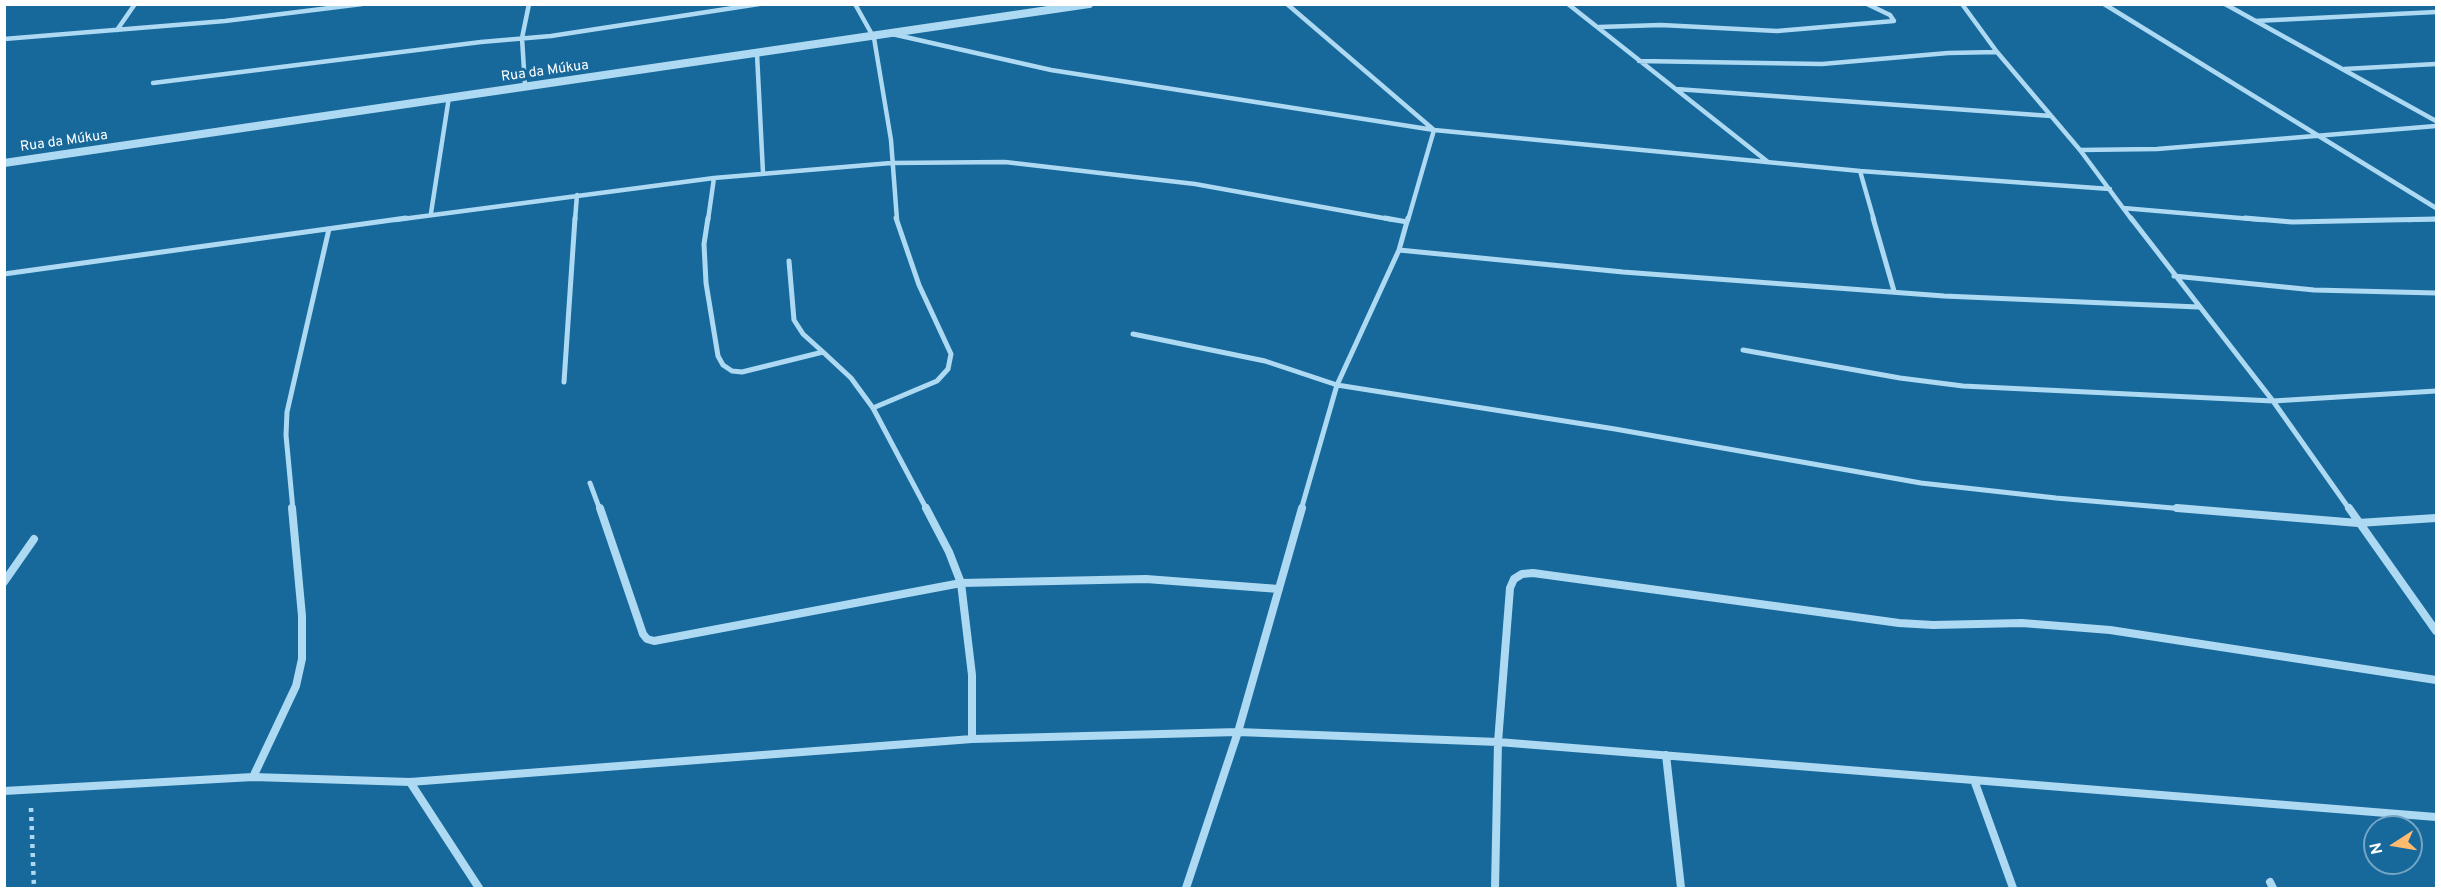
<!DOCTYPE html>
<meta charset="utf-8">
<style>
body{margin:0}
#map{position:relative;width:2441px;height:893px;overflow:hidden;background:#18699b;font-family:Overpass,sans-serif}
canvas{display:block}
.frame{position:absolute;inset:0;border:6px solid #fff;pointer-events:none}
.north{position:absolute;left:2363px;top:815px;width:60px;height:60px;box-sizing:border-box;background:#18699b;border:2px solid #74a5c3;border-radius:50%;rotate:258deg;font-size:16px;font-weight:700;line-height:24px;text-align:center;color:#fff}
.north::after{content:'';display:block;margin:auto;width:21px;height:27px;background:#ffbc6f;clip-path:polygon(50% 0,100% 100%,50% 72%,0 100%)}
</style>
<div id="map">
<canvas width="2441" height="893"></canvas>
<div class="frame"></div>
<div class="north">N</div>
</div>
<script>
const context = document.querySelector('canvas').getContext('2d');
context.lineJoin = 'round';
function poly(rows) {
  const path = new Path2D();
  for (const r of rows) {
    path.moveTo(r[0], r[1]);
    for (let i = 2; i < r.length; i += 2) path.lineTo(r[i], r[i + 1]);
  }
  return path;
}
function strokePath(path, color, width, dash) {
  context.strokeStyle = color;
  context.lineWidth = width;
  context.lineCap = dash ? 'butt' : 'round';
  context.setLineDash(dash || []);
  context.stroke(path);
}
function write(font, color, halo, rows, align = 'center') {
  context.font = font + ' Overpass,sans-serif';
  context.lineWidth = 6;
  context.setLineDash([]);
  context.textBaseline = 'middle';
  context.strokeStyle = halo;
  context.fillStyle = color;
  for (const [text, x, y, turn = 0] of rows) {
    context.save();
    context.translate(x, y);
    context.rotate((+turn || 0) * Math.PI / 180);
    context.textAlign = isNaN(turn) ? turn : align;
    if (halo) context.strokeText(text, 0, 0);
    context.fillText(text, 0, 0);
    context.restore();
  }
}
const path = poly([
 [31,808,34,888]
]);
const minorFar2 = poly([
 [855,4,874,38,891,140,897,220],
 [1287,4,1434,130,1408,220],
 [1568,4,1768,162],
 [1962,4,1997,52,2080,150,2132,220],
 [2104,4,2436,208],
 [2225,4,2436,121],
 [2255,21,2436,12],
 [1599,27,1661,25,1777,31,1894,21,1890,15,1867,4],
 [117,30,135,4],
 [892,34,1051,70,1434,130,1860,171,2110,189],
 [4,39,225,21,362,4],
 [757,54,763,173],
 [1639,61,1822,64,1948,53,1997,52],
 [2344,69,2436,64],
 [153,83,481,42,551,36,759,4],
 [525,86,522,38,529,4],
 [1676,89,2051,116],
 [2080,150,2157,149,2436,126],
 [1860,171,1874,220],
 [2123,208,2263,220],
 [431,213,449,97],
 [395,220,714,178,891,163,1005,162,1195,184,1394,220],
 [575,220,577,195],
 [708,220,714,178],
 [2408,220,2436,219]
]);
const minorFar1 = poly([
 [708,218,704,244,706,283,718,356,723,365,732,371,742,372,823,352,851,378,873,408,927,510],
 [1385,218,1407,222],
 [1873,218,1894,291],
 [2131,218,2273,401,2350,510],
 [2245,218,2292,222,2436,219],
 [1399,250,1623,272,1944,296,2198,307],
 [789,261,794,320,803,334,823,352],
 [4,274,406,218],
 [2174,276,2314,290,2436,293],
 [1133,334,1265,361,1337,385,1615,429,1921,483,2056,498,2196,510],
 [1743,350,1900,378,1963,386,2273,401,2436,391],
 [564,382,575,218],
 [873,408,937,381,948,369,951,354,919,285,896,218],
 [590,483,600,510],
 [293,510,286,435,287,412,329,229],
 [1301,510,1337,385,1399,250,1408,218]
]);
const minor = poly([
 [600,508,643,634,647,639,654,641,961,583,1146,579,1279,589],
 [926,508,949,552,961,583,972,675,972,739],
 [2177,508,2358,523,2436,518],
 [2349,508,2436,631],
 [4,582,34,539],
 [1666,755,1681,888],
 [253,777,296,686,302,659,302,616,292,508],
 [1974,780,2013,888],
 [410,782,479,888],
 [4,791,253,777,410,782,972,739,1238,732,1498,742,2436,817],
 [2270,882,2273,888],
 [1186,888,1238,732,1302,508],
 [1495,888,1498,742,1510,588,1514,579,1522,574,1533,573,1899,623,1933,625,2022,623,2110,630,2436,680]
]);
const tertiary = poly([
 [4,163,1089,4]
]);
const farStreetnames = [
 ["Rua da Múkua",545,72,-8],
 ["Rua da Múkua",64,142,-8]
];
strokePath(path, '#aed9f2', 4.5, [4, 5]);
strokePath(minorFar2, '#aed9f2', 4.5);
strokePath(minorFar1, '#aed9f2', 5);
strokePath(minor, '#aed9f2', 8);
strokePath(tertiary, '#aed9f2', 8);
write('14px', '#fff', '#18699b', farStreetnames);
</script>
